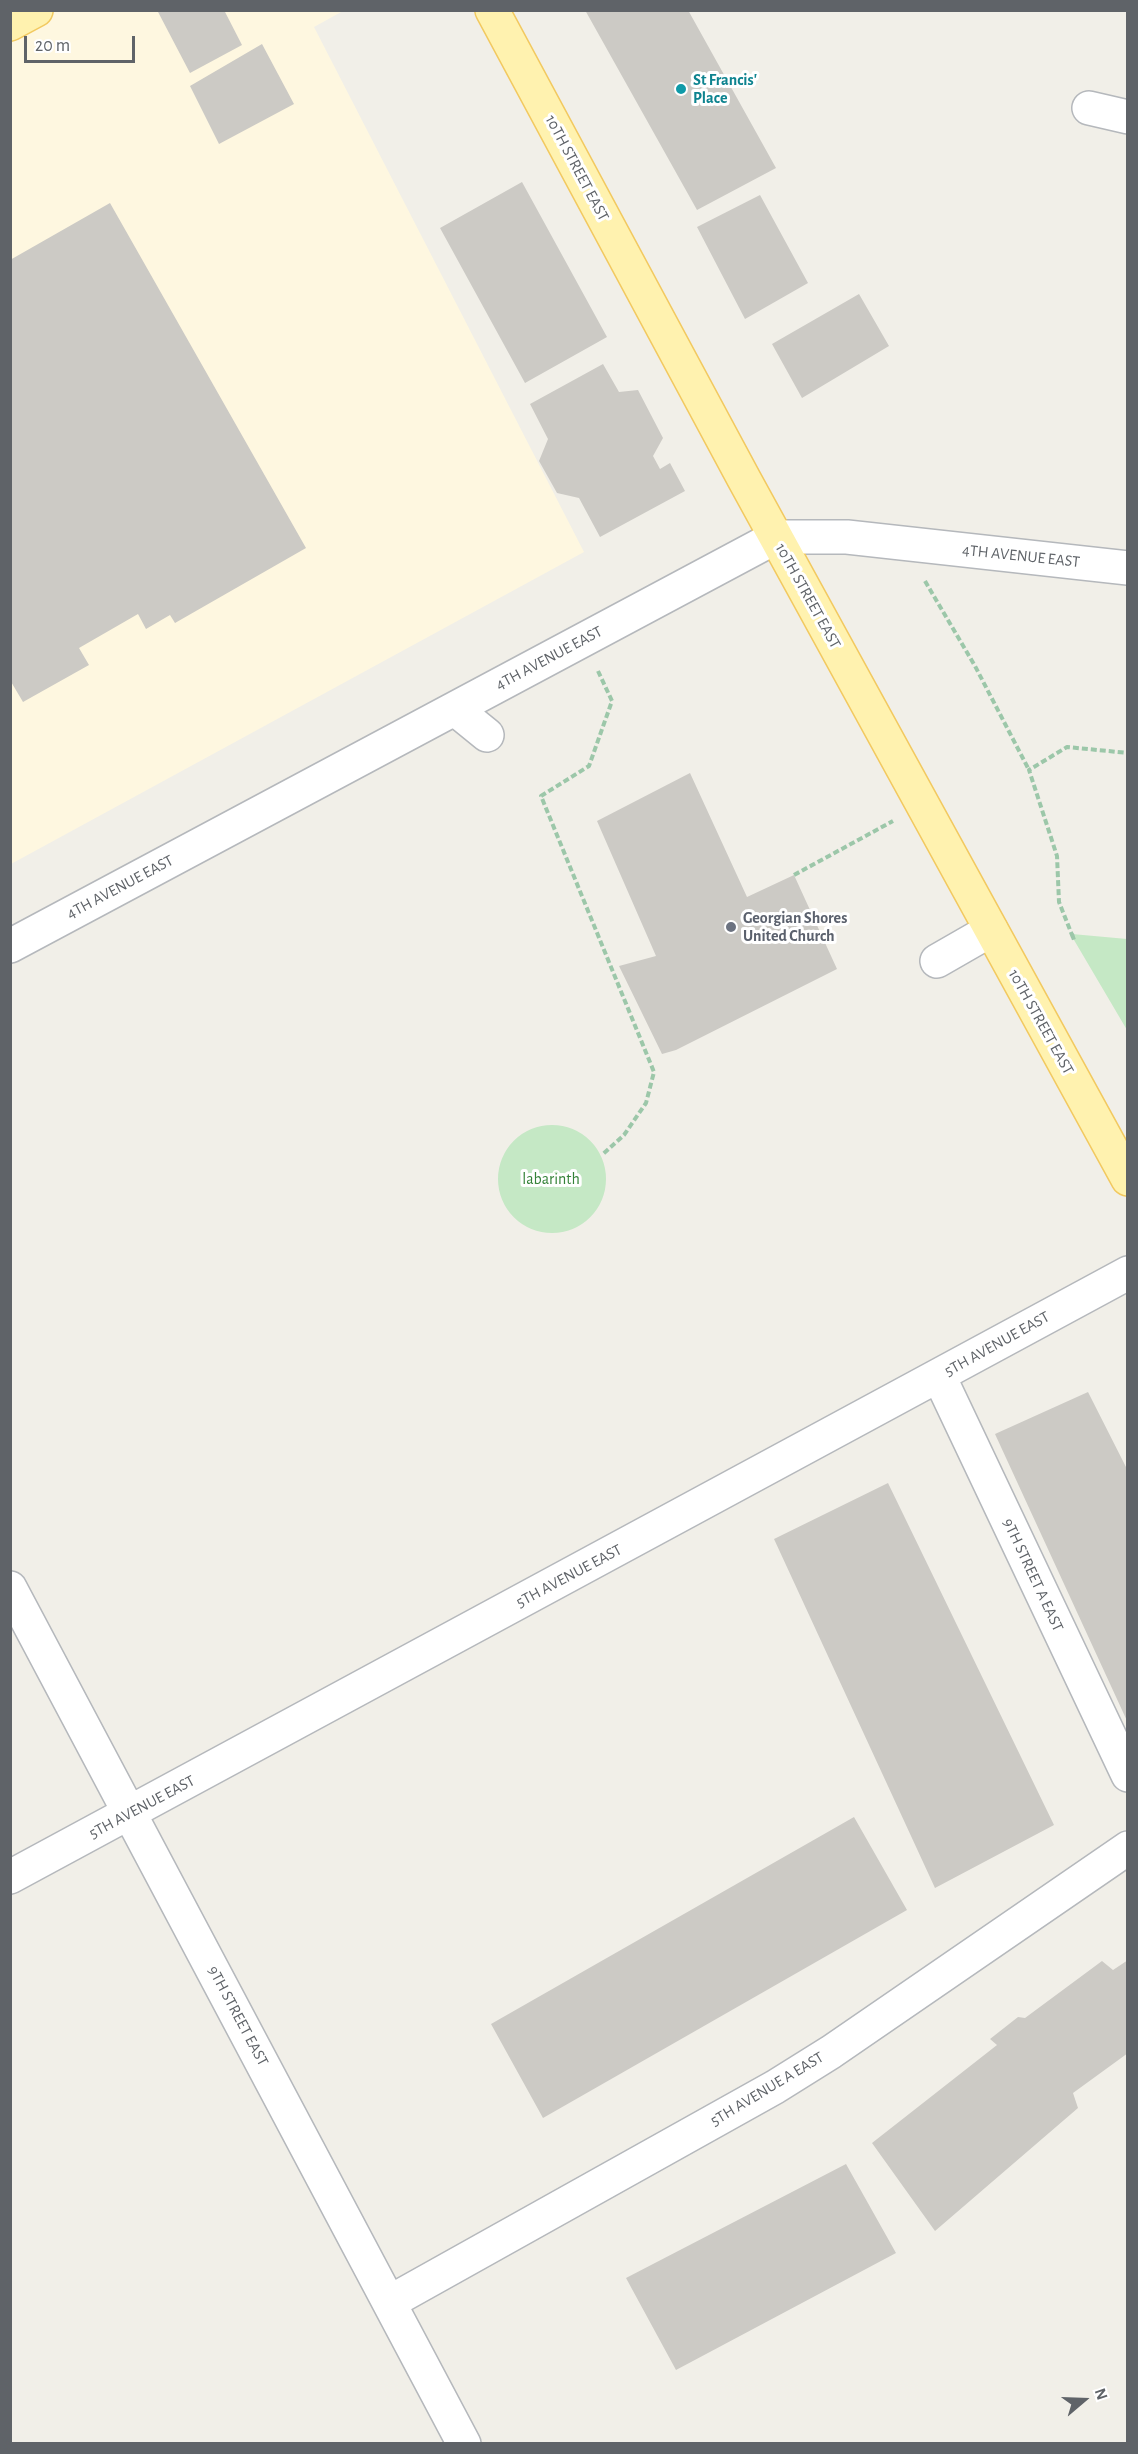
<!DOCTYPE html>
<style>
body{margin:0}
#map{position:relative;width:1138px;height:2454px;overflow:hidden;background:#f1efe8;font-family:"Alegreya Sans",sans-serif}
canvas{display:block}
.frame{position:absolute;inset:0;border:12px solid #5f6368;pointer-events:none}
.north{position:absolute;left:1054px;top:2370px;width:60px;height:60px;-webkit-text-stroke:4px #fff;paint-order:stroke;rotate:71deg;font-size:16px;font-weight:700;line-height:24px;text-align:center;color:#5f6368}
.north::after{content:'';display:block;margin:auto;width:21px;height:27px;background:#5f6368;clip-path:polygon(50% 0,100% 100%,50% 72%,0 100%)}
.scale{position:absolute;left:24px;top:36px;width:111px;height:27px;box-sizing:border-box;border:3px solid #5f6368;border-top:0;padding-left:8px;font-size:18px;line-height:21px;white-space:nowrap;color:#5f6368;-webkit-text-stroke:4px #fff;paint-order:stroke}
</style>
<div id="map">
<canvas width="1138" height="2454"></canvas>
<div class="frame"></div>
<div class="north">N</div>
<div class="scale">20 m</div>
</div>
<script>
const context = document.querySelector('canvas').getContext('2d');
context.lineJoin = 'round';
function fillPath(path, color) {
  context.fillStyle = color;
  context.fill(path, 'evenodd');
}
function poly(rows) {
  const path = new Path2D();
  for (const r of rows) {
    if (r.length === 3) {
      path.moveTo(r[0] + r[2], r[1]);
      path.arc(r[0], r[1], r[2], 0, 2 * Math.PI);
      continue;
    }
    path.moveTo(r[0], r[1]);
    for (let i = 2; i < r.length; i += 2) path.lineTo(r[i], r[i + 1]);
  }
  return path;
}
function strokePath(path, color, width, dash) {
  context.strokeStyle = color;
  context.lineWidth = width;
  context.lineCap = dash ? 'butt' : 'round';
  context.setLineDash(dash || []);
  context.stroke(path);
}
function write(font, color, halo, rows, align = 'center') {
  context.font = font + ' "Alegreya Sans",sans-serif';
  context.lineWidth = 6;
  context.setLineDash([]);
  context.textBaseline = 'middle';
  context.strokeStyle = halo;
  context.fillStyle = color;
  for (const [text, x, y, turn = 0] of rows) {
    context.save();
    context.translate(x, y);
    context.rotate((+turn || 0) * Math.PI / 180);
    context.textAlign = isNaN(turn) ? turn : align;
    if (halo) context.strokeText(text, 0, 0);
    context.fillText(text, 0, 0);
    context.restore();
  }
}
const commercial = poly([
 [11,11,343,11,314,27,584,552,11,864]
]);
const green = poly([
 [1072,934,1127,939,1127,1030,1074,940],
 [552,1179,54]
]);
const building = poly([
 [157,10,224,10,242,45,190,73],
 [585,10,688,10,776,168,697,210],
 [262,44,294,104,219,144,190,86],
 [522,182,607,337,525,383,440,228],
 [760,195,808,283,745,319,697,227],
 [110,203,306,548,175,623,170,615,146,629,138,614,79,648,89,665,23,702,10,680,10,260],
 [859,294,889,346,802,398,772,344],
 [603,364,619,392,638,390,663,438,653,456,660,469,670,463,685,491,600,537,579,498,557,493,539,461,548,439,530,404],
 [690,773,747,897,794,875,837,969,676,1050,662,1054,619,966,656,956,597,821],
 [1088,1392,1128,1471,1128,1723,995,1434],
 [888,1483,1054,1825,935,1888,774,1539],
 [854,1817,907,1910,543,2118,491,2024],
 [1128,1960,1128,2053,1073,2093,1078,2108,935,2231,872,2143,997,2045,990,2039,1018,2017,1025,2018,1102,1961,1113,1970],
 [846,2164,896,2253,676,2370,626,2278]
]);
const path = poly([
 [925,581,975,666,1029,770],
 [598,671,612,701,589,766,541,796,654,1072,646,1103,624,1135,602,1155],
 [794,875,893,821],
 [1072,934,1074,940,1059,902,1057,856,1029,770,1067,747,1128,753]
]);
const minor = poly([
 [1089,108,1128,117],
 [455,709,487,735],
 [10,946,776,537,847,537,1128,568],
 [937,961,991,930],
 [939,1376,1128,1775],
 [10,1588,464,2444],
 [10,1877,1128,1273],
 [390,2302,775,2087,831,2052,1128,1848]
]);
const major = poly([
 [492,10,744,479,1128,1179],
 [10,24,36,10]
]);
const markers = [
 [681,89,6,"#0f9aa8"],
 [731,927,6,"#6b7280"]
];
const cultureNames = [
 ["St Francis'",693,80],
 ["Place",693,98]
];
const streetNames = [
 ["10TH STREET EAST",577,168,62],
 ["4TH AVENUE EAST",1021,556,6],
 ["10TH STREET EAST",808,596,61],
 ["4TH AVENUE EAST",549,658,-28],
 ["4TH AVENUE EAST",120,887,-28],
 ["10TH STREET EAST",1041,1022,61],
 ["5TH AVENUE EAST",997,1344,-29],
 ["9TH STREET A EAST",1033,1575,65],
 ["5TH AVENUE EAST",569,1576,-28],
 ["5TH AVENUE EAST",142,1807,-28],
 ["9TH STREET EAST",238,2016,62],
 ["5TH AVENUE A EAST",767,2089,-31]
];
const worshipNames = [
 ["Georgian Shores",743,918],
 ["United Church",743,936]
];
const parkNames = [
 ["labarinth",551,1179]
];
fillPath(commercial, '#fef7e0');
fillPath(green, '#c5e8c5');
fillPath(building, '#cccac5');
strokePath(minor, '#b5b8bc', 36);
strokePath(major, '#f2c960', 36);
strokePath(path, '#9cc7a9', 4, [6, 3]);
strokePath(minor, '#fff', 33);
strokePath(major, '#fff2af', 33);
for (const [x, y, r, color] of markers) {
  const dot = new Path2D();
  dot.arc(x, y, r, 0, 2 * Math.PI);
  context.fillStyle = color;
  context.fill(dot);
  strokePath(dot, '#fff', 2);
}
write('bold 16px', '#0d838f', '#fff', cultureNames, 'left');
write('16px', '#5f6368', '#fff', streetNames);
write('bold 16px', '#5b616d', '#fff', worshipNames, 'left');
write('16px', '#348238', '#fff', parkNames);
</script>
